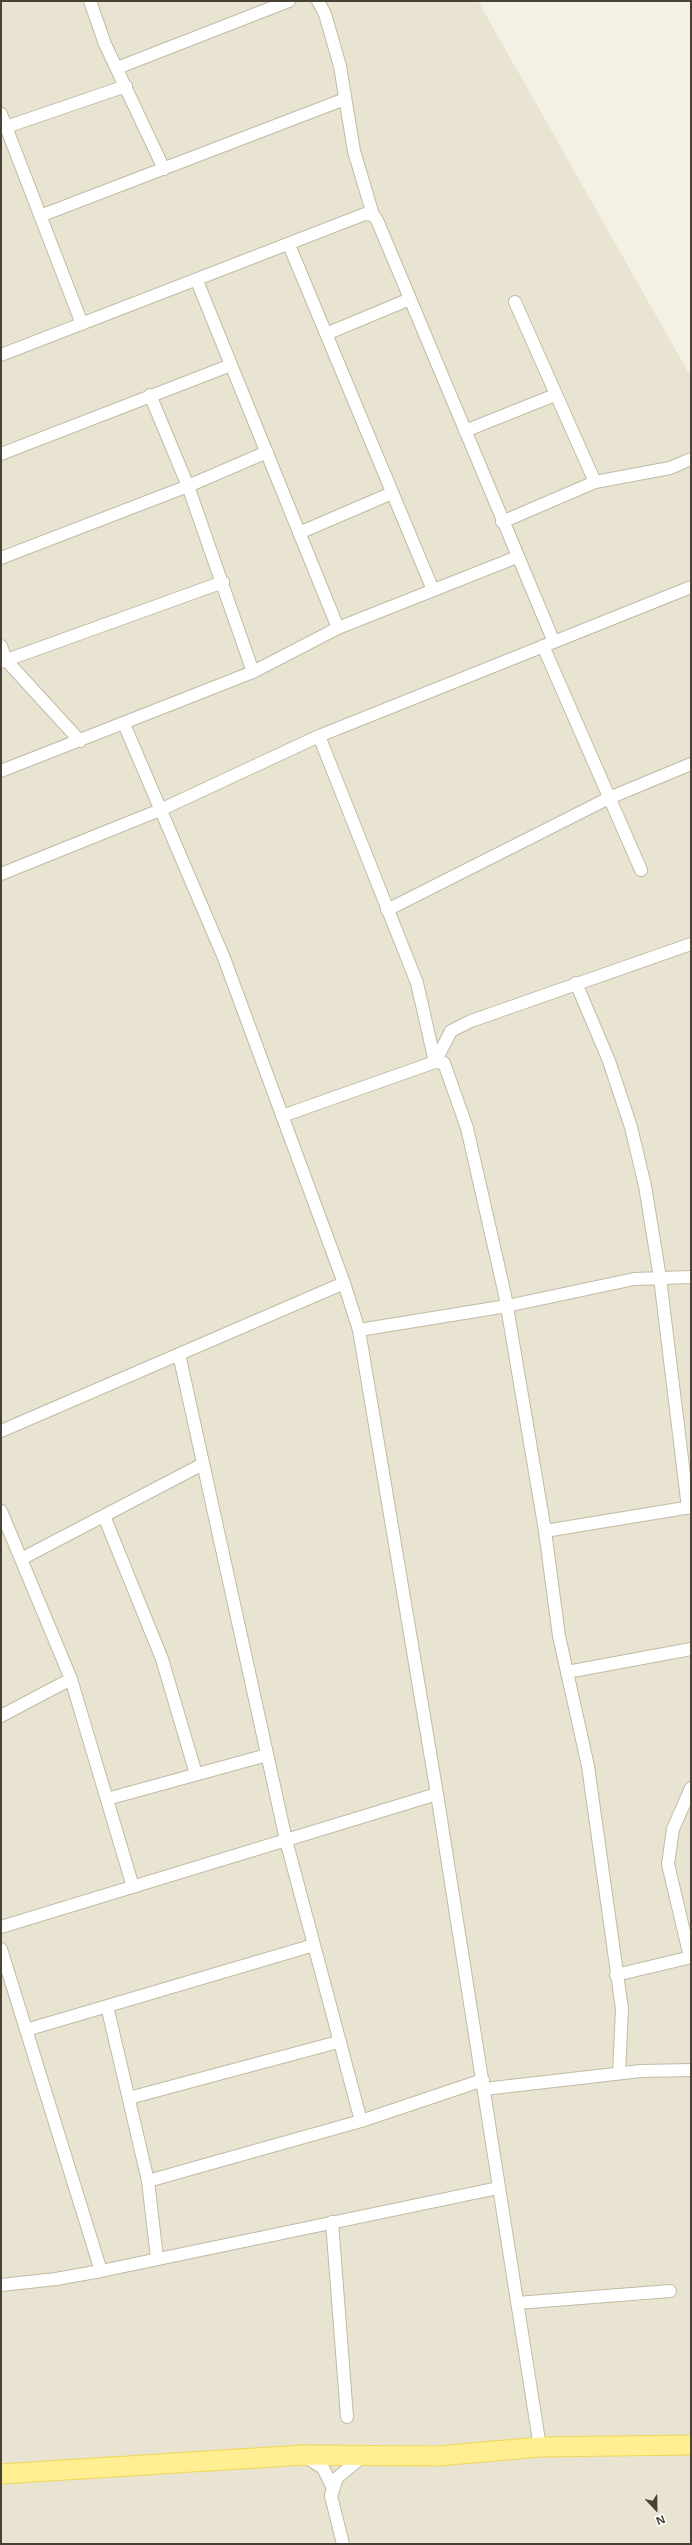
<!DOCTYPE html>
<style>
body{margin:0}
#map{position:relative;width:692px;height:2545px;overflow:hidden;background:#f4f1e4;font-family:"Open Sans",sans-serif}
canvas{display:block}
.frame{position:absolute;inset:0;border:2px solid #474233;pointer-events:none}
.north{position:absolute;left:636px;top:2489px;width:40px;height:40px;-webkit-text-stroke:3px #fff;paint-order:stroke;rotate:158deg;font-size:11px;font-weight:700;line-height:16px;text-align:center;color:#474233}
.north::after{content:'';display:block;margin:auto;width:14px;height:18px;background:#474233;clip-path:polygon(50% 0,100% 100%,50% 72%,0 100%)}
</style>
<div id="map">
<canvas width="692" height="2545"></canvas>
<div class="frame"></div>
<div class="north">N</div>
</div>
<script>
const context = document.querySelector('canvas').getContext('2d');
context.lineJoin = 'round';
function fillPath(path, color) {
  context.fillStyle = color;
  context.fill(path, 'evenodd');
}
function poly(rows) {
  const path = new Path2D();
  for (const r of rows) {
    path.moveTo(r[0], r[1]);
    for (let i = 2; i < r.length; i += 2) path.lineTo(r[i], r[i + 1]);
  }
  return path;
}
function strokePath(path, color, width, dash) {
  context.strokeStyle = color;
  context.lineWidth = width;
  context.lineCap = dash ? 'butt' : 'round';
  context.setLineDash(dash || []);
  context.stroke(path);
}
const residential = poly([
 [1,1,478,1,691,377,691,2544,1,2544]
]);
const minor = poly([
 [90,1,105,44,164,169],
 [318,1,325,14,340,66,354,151,373,215],
 [117,68,289,1],
 [1,114,82,324],
 [6,127,126,86],
 [40,216,345,99],
 [289,245,433,590],
 [197,281,338,628],
 [515,302,595,482],
 [326,334,410,299],
 [1,355,365,214,373,215,377,220,554,642],
 [150,395,188,486,253,672],
 [465,431,555,395],
 [1,454,231,365],
 [502,522,595,482,670,468,691,459],
 [299,533,392,493],
 [1,558,188,486,267,452],
 [1,646,6,660,80,741],
 [543,646,641,870],
 [1,662,223,582],
 [124,724,224,958,344,1283],
 [319,736,417,983,435,1062,444,1063,467,1128,505,1295,545,1531,559,1636,588,1766,622,2009,619,2073],
 [1,771,253,672,338,628,517,557],
 [1,874,160,810,319,736,691,587],
 [387,910,609,798,691,764],
 [576,983,609,1061,631,1127,645,1186,660,1278,688,1508],
 [282,1116,435,1062,451,1031,471,1021,691,944],
 [359,1330,507,1306,634,1279,691,1277],
 [179,1354,286,1840,361,2121],
 [1,1431,344,1283,359,1330,437,1794,540,2447],
 [1,1511,71,1679,133,1887],
 [104,1516,162,1659,196,1774],
 [545,1531,691,1507],
 [21,1559,203,1464],
 [567,1672,691,1649],
 [1,1716,71,1679],
 [107,1799,267,1755],
 [1,1927,437,1794],
 [1,1949,101,2271],
 [690,1957,668,1864,673,1829,691,1788],
 [616,1975,691,1957],
 [107,2006,148,2181,157,2258],
 [26,2030,314,1945],
 [484,2089,641,2071,691,2070],
 [129,2098,338,2042],
 [148,2181,361,2121,483,2080],
 [332,2222,347,2417],
 [1,2285,56,2279,101,2271,498,2188],
 [517,2303,670,2291],
 [304,2456,323,2468,333,2488,331,2496,343,2544],
 [332,2493,337,2478,363,2456]
]);
const primary = poly([
 [1,2474,303,2455,438,2456,540,2447,691,2445]
]);
fillPath(residential, '#e8e4d1');
strokePath(minor, '#c0bba5', 14);
strokePath(primary, '#f0d756', 21);
strokePath(minor, '#fff', 12);
strokePath(primary, '#ffef92', 19);
</script>
